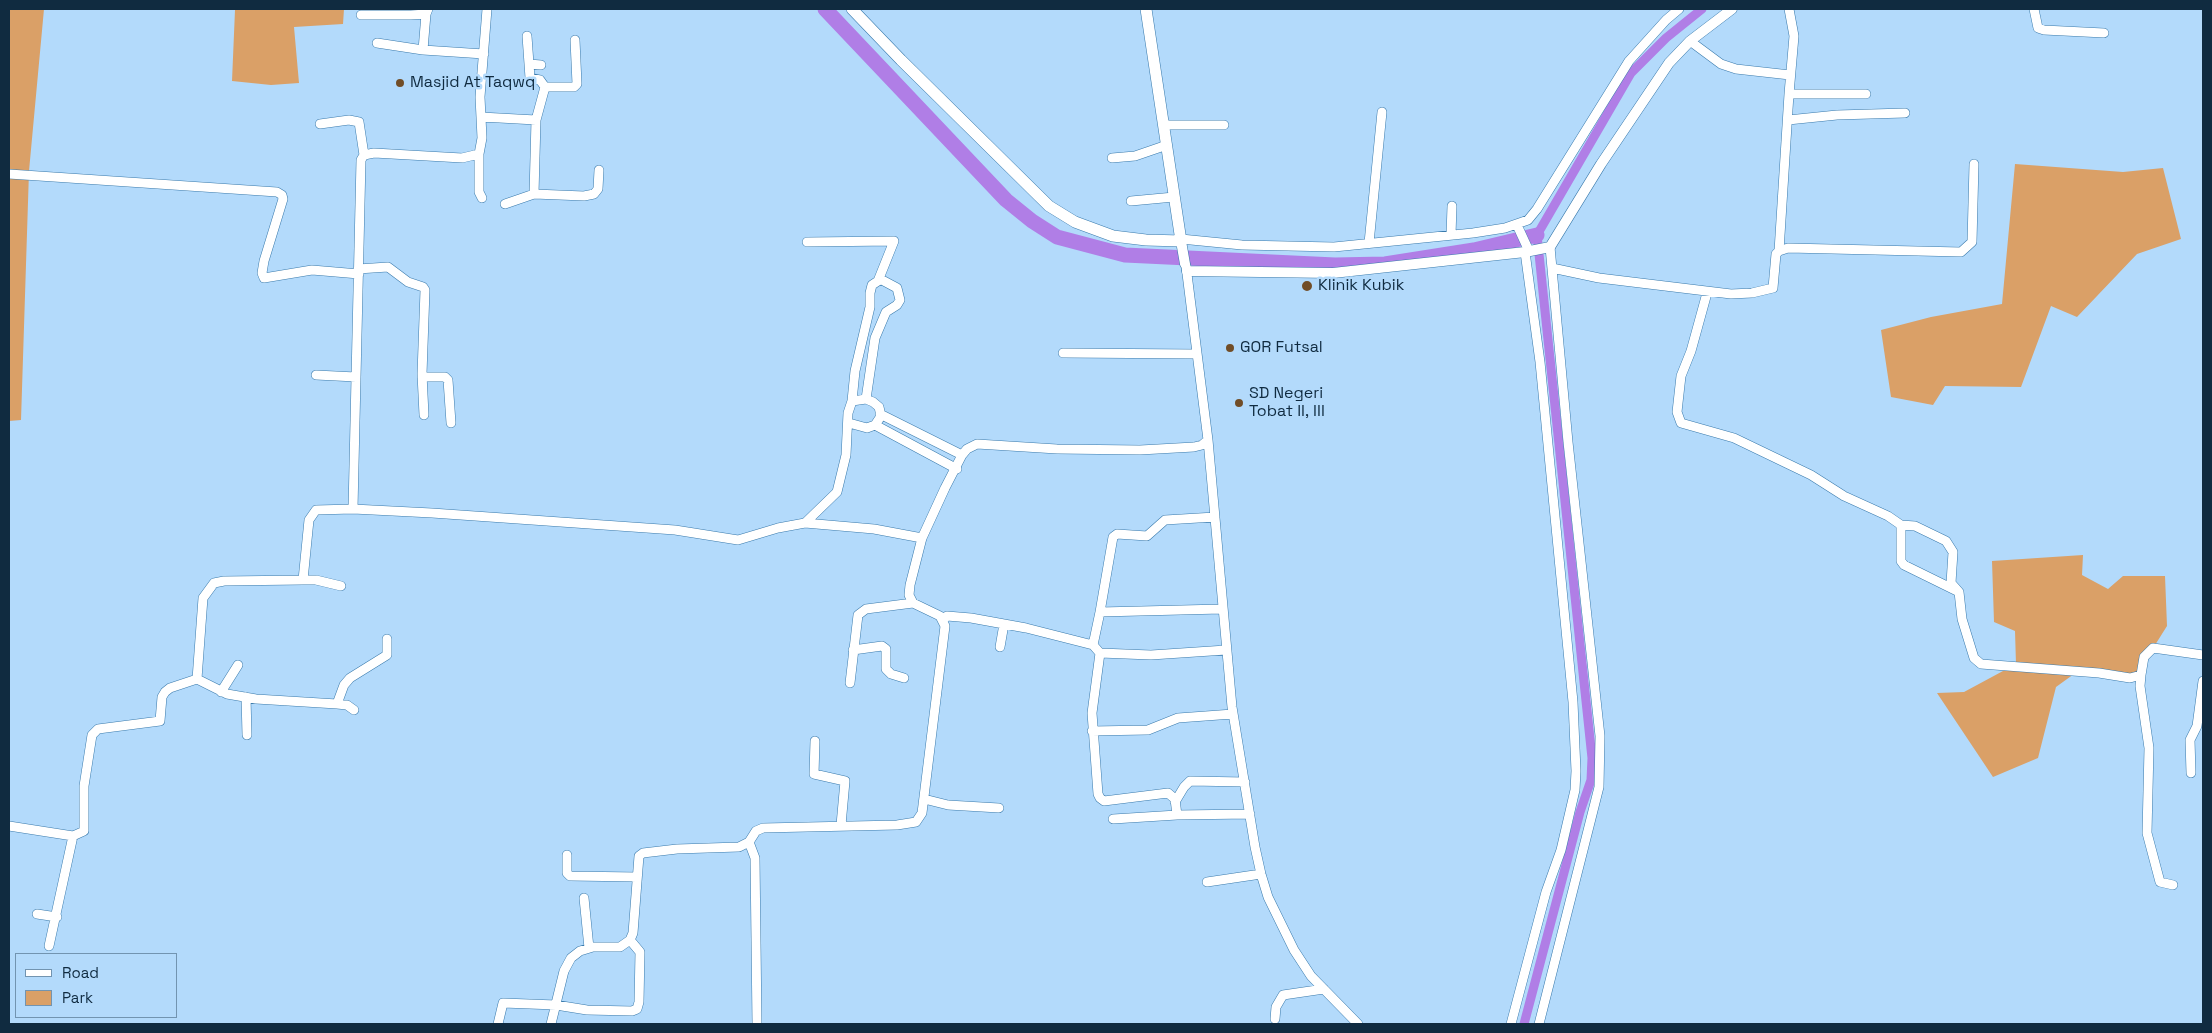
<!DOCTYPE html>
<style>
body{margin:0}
#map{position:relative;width:2212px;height:1033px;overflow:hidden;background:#b3dafb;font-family:"Space Grotesk",sans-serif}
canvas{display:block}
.frame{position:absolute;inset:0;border:10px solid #102b40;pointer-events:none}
.legend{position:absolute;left:15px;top:953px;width:162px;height:65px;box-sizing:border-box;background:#b3dafb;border:1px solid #7294b0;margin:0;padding:6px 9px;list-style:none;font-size:15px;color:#102b40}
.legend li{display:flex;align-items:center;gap:10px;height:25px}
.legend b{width:25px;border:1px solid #7294b0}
</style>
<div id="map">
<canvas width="2212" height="1033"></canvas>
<div class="frame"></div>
<ul class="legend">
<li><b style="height:6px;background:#fff"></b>Road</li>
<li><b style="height:14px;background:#daa067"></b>Park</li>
</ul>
</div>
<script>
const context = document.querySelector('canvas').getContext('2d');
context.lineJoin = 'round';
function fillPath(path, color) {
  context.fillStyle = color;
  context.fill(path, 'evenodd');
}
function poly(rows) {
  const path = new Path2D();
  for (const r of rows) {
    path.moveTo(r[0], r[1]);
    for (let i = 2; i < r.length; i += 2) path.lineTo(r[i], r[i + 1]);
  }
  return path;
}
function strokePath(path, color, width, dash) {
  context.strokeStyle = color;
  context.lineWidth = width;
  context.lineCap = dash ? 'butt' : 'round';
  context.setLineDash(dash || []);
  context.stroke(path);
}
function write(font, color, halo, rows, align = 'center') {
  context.font = font + ' "Space Grotesk",sans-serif';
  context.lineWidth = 5;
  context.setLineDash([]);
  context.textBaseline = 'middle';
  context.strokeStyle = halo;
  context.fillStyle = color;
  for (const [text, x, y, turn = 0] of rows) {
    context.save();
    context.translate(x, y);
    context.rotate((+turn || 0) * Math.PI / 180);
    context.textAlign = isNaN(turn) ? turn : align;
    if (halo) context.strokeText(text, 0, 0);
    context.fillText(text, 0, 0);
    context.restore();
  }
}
const green = poly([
 [9,9,44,9,29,171,21,420,9,421],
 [233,9,344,9,343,24,294,27,299,83,271,85,232,81,235,10],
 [2015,164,2123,172,2163,168,2181,239,2137,254,2077,317,2051,306,2021,387,1945,386,1933,405,1891,397,1881,330,1931,317,2002,304],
 [2083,555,2082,575,2108,589,2123,576,2165,576,2167,626,2133,680,2074,674,2056,687,2038,758,1993,777,1937,693,1964,692,2016,664,2015,631,1994,622,1992,561]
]);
const canal = poly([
 [1524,1024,1580,812,1591,780,1592,758,1537,235,1631,73,1666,38,1702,9]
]);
const river = poly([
 [825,9,1006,200,1032,221,1057,237,1125,255,1335,265,1385,264,1474,250,1537,235]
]);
const minor = poly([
 [1789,9,1794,36,1789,94,1866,94],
 [2034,9,2038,28,2044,30,2104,33],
 [361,15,411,15,426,14,428,9],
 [527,36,530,78,540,80,545,87],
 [1690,41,1721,64,1736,69,1790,75],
 [377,43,423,50,484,54],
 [423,50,426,14],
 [529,64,541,65],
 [481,117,536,120,534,194],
 [536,120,545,87,574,87,577,84,575,40],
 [1788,120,1837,115,1905,113],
 [320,124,349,120,359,122,364,155],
 [1164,125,1224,125],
 [479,154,479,192,482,198],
 [1112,158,1135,156,1167,145],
 [9,174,277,192,282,195,283,199,264,261,262,273,264,278,312,270,359,274],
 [1131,201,1174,197],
 [505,204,534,194,584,196,594,194,598,189,599,170],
 [1517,225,1529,251],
 [1451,235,1452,206],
 [1181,239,1242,245,1334,247,1473,233,1505,228,1528,220,1537,209,1629,61,1666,20,1679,9],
 [1369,243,1382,112],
 [1779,251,1789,94],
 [1552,268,1599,278,1731,294,1752,293,1773,288,1776,254,1779,251,1788,248,1961,252,1972,242,1974,164],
 [358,269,388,267,408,282,423,287,425,290,422,374,424,415],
 [1707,293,1691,351,1681,376,1677,412,1681,423,1734,438,1811,475,1844,496,1888,516,1901,525,1915,526,1946,541,1953,552,1951,583,1959,592],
 [1063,353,1197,354],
 [316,375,356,377],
 [422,377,445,377,448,380,451,423],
 [866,399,875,338,886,312,897,305,900,300,897,288,882,280,878,281],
 [880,414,962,455],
 [849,423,867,428,875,425,881,416,879,407,873,402,866,399,852,401],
 [875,425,957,469],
 [1208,440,1232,707,1255,847,1261,874,1268,897,1294,950,1311,976,1358,1024],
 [353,509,361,160,364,155,374,153,462,158,479,154,482,138,480,97,487,9],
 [805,523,837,492,846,455,848,413,852,401,855,371,870,307,870,293,872,285,878,281,894,241,807,242],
 [1901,525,1901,561,1904,565,1959,592,1962,619,1974,658,1981,664,2099,673,2130,678,2141,675,2144,657,2153,648,2203,655],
 [303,580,316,580,341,586],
 [1100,612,1113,537,1117,534,1147,536,1165,520,1215,517],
 [943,620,947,616,971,618,1026,628,1093,645,1100,653,1151,655,1226,650],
 [1093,645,1100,612,1222,609],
 [1000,647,1004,624],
 [853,650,882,646,886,649,886,669,891,674,904,678],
 [1100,653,1092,713,1098,794,1100,798,1104,801,1168,793,1175,799,1177,815,1250,814],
 [2141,675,2140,686,2149,748,2147,833,2160,882,2173,885],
 [197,679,227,694,256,699,337,704,347,705,354,710],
 [850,683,858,615,866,609,913,603],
 [221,692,238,665],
 [246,697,247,735],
 [337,704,344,685,350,678,387,655,387,639],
 [1092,731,1148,730,1178,718,1233,714],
 [815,741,814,774,845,781,841,825],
 [2191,773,2190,740,2197,726,2203,681],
 [924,799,948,805,999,808],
 [1175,802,1184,787,1190,781,1245,782],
 [1113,819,1177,815],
 [9,826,73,836,84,831,84,786,92,735,98,729,160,721,162,697,165,692,170,688,197,679,203,598,214,583,224,581,303,580,309,520,316,510,353,509,432,513,675,530,738,540,778,528,805,523,874,529,922,538],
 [749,842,755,858,757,1024],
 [567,855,567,873,570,876,637,877],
 [1207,882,1261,874],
 [584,898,589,948],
 [37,914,57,917],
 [49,946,73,836],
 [1275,1019,1276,1007,1283,995,1324,989],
 [498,1024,503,1003,556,1005,587,1010,632,1011,637,1009,639,1002,640,952,630,940],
 [551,1024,564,971,571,958,580,951,593,947,620,947,630,940,633,933,639,856,643,853,677,849,739,847,749,842,756,831,763,828,897,825,916,822,922,813,945,626,940,616,913,603,909,595,910,585,922,538,945,488,962,455,967,449,977,444,1057,449,1140,450,1194,447,1202,445,1208,440,1186,266],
 [1511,1024,1546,892,1561,850,1575,790,1576,771,1573,702,1540,362,1525,252],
 [1539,1024,1599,787,1600,736,1568,442,1550,247]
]);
const tertiary = poly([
 [1181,241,1185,264],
 [1187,271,1333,273,1525,252,1550,247,1601,164,1669,63,1690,41,1732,9]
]);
const secondary = poly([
 [852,9,901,60,1049,206,1075,222,1113,236,1146,240,1181,241,1146,9]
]);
const markers = [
 [400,83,5,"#714d27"],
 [1307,286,6,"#714d27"],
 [1230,348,5,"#714d27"],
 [1239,403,5,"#714d27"]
];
const poiNames = [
 ["Masjid At Taqwq",410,83],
 ["Klinik Kubik",1318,286],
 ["GOR Futsal",1240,348],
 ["SD Negeri",1249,394],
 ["Tobat II, III",1249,412]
];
fillPath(green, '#daa067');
strokePath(canal, '#b07ee6', 9);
strokePath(river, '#b07ee6', 15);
strokePath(minor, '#397aac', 10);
strokePath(tertiary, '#397aac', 11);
strokePath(secondary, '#397aac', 12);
strokePath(minor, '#fff', 9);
strokePath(tertiary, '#fff', 10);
strokePath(secondary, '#fff', 11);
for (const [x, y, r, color] of markers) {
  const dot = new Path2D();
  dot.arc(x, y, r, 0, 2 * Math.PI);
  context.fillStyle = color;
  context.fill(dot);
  strokePath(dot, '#b3dafb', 2);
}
write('16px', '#102b40', '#b3dafb', poiNames, 'left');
</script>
